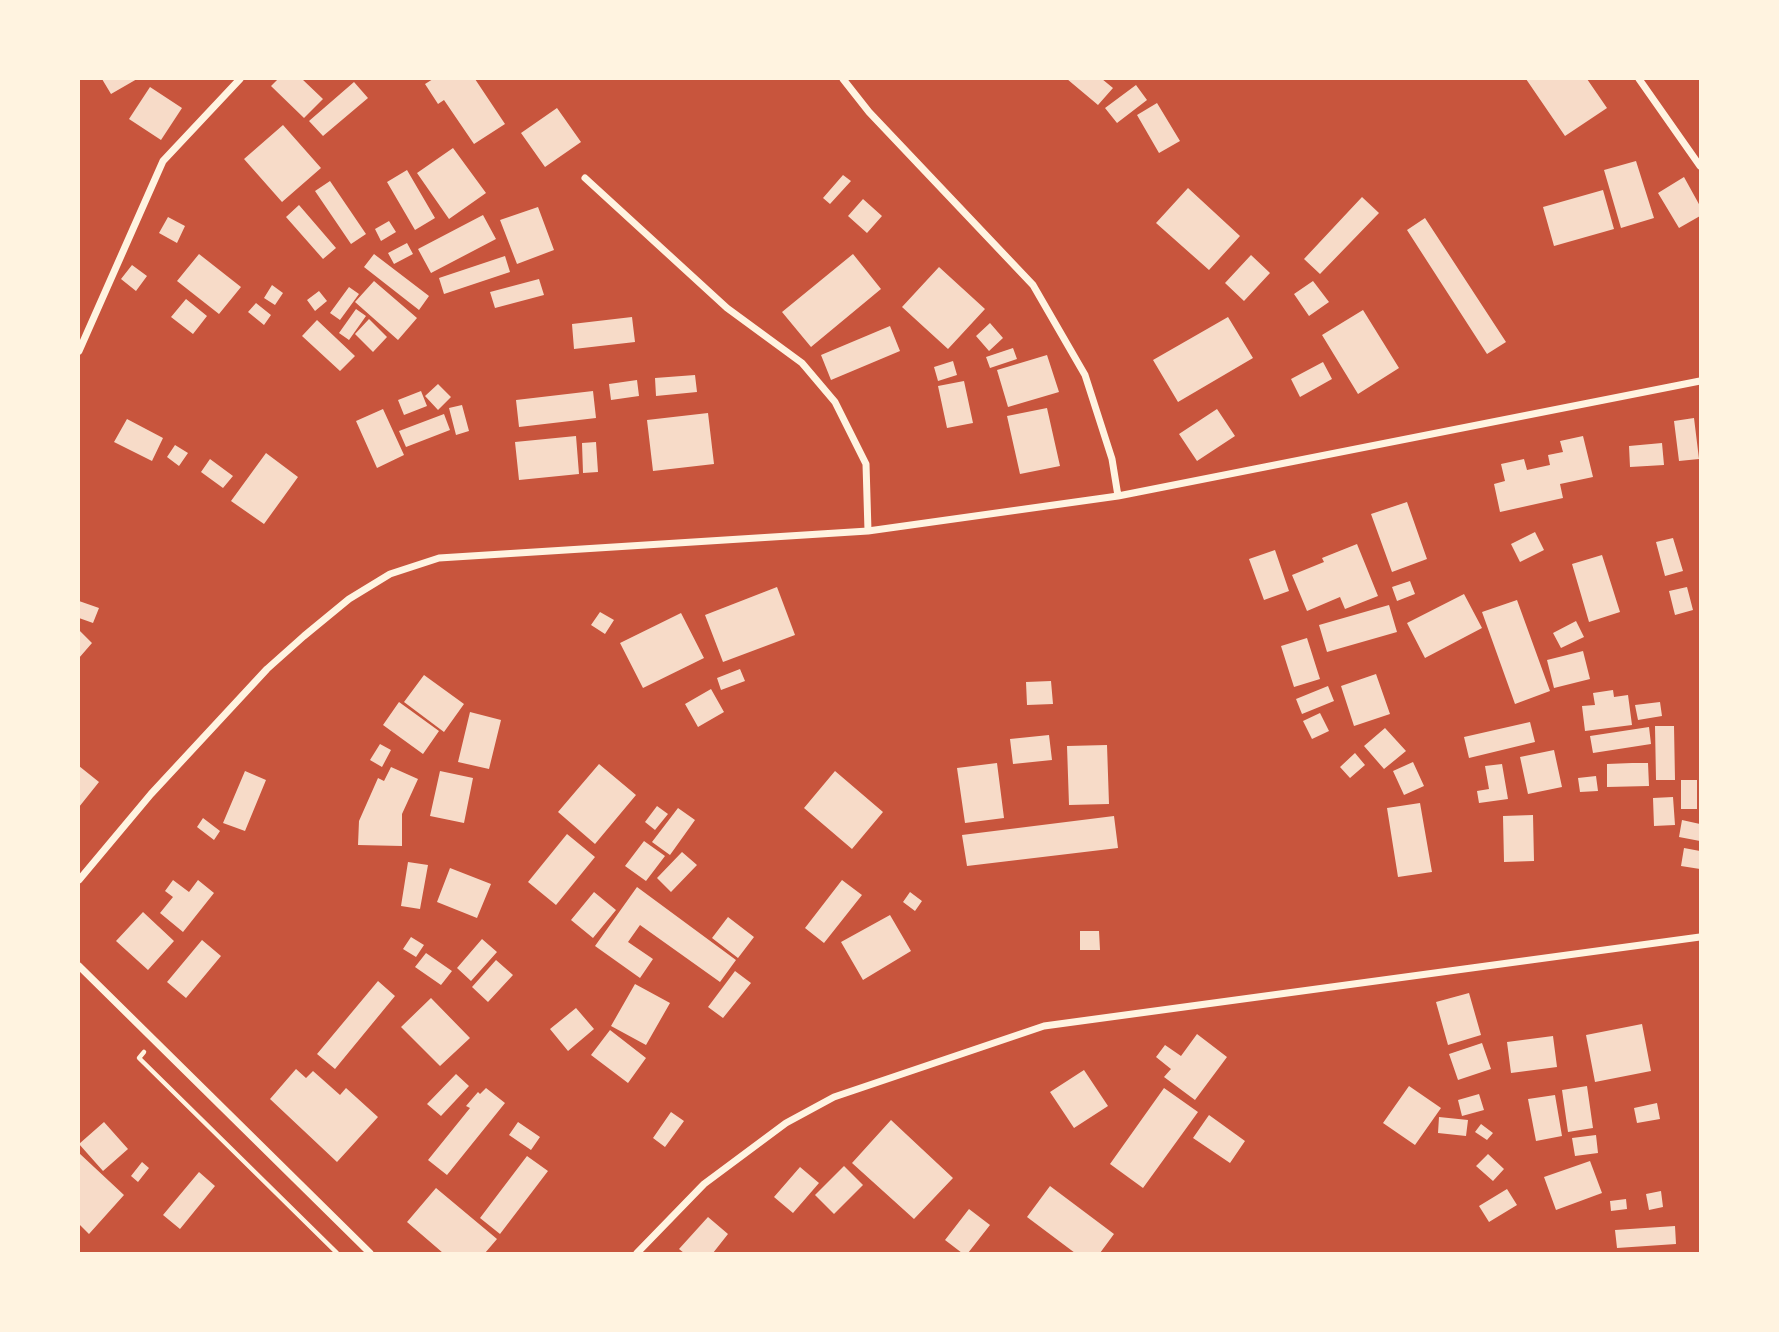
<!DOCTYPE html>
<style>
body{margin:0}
#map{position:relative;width:1779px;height:1332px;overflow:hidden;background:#c8553d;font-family:Quicksand,sans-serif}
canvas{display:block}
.frame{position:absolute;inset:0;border:80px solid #fff3e0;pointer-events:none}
</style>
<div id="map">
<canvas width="1779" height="1332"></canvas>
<div class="frame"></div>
</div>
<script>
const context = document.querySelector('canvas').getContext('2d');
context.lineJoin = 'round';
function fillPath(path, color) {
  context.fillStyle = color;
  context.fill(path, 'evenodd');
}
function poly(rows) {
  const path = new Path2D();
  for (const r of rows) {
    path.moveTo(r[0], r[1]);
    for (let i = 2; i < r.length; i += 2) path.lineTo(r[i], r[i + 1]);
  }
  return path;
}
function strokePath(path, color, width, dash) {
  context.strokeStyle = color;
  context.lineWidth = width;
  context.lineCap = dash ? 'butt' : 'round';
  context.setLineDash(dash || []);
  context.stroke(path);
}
const building = poly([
 [102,79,137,79,111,94],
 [278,79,302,79,323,99,304,118,271,86],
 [433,79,475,79,505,124,474,144,444,100,438,104,425,84],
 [1067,79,1102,79,1113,88,1098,105],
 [1526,79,1587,79,1607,108,1565,136],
 [354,82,368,98,323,136,309,121],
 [1136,85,1147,100,1117,123,1105,108],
 [150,87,182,108,161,140,129,119],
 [1157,103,1180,141,1159,153,1137,115],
 [557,108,581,142,545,167,521,133],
 [283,125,321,168,282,202,244,159],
 [453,148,486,193,449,219,417,173],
 [1636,161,1654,218,1621,228,1604,170],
 [407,170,435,218,415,230,387,182],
 [843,175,851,181,830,204,823,198],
 [1684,177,1700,206,1700,216,1679,228,1658,193],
 [330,181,366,234,351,244,315,191],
 [1188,188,1240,236,1209,270,1156,223],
 [1603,190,1614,229,1554,246,1543,207],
 [1362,197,1379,213,1320,274,1304,259],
 [863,199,882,216,867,233,848,216],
 [299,205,336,248,323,259,286,217],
 [538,207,554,250,517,264,500,220],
 [483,215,496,239,431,273,418,249],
 [168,217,185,226,177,243,159,233],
 [1425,218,1506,342,1487,354,1407,230],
 [389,221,396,232,381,241,375,229],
 [407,243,413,254,394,264,388,253],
 [199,254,241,287,219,314,177,281],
 [374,254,429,296,419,310,364,267],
 [853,254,881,289,811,347,782,312],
 [1251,255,1270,273,1244,301,1225,283],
 [505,256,510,272,444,294,439,278],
 [132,265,147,276,136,291,121,279],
 [939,267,985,309,948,349,902,307],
 [539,279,544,295,495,308,490,292],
 [374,281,417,318,398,340,355,302],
 [1313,281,1329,302,1309,316,1294,294],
 [272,285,283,293,275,305,264,298],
 [349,287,359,294,340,320,330,313],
 [319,291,327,301,315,311,307,300],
 [186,299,207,316,193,334,171,317],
 [256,303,271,315,264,325,248,312],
 [356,309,366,316,349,340,339,333],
 [1363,310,1399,368,1358,394,1322,335],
 [632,317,635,342,574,349,572,324],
 [1228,317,1253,358,1178,402,1153,360],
 [369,319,387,337,373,352,355,334],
 [317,320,355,356,340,371,302,336],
 [990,323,1003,338,989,351,976,336],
 [890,326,900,351,831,380,821,355],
 [1013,348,1017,359,990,368,986,357],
 [1047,355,1059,392,1008,407,997,370],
 [953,361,957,375,938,381,934,367],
 [1323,362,1332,379,1300,397,1291,379],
 [695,375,697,392,656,396,655,378],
 [637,380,639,396,611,400,609,384],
 [964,381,973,423,947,428,938,386],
 [438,384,451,397,438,410,425,396],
 [421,391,427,406,404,415,398,400],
 [593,391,596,418,519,427,516,400],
 [462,405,469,431,456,435,449,408],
 [1047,408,1060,466,1020,474,1007,416],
 [383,409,404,455,377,468,356,421],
 [1217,409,1235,436,1197,461,1179,434],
 [708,413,714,464,653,471,647,420],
 [444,414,450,430,406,447,399,431],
 [1694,418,1699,459,1679,461,1674,421],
 [127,419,163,438,152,461,114,442],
 [576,436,579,474,519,480,515,442],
 [1583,436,1593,477,1560,484,1563,498,1500,512,1494,484,1505,481,1501,464,1524,459,1527,470,1550,465,1548,455,1563,452,1560,441],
 [596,442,598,472,583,473,582,443],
 [1662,443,1664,465,1630,467,1629,446],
 [175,445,188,453,179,466,167,457],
 [266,453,298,477,264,524,231,501],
 [210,459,233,476,223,488,201,472],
 [1407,502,1427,559,1392,572,1371,514],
 [1535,532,1544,550,1520,562,1511,544],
 [1673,538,1683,571,1665,576,1656,542],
 [1357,544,1378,596,1345,609,1340,597,1307,611,1292,575,1324,562,1322,558],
 [1275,550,1289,591,1264,600,1249,559],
 [1602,555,1620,612,1589,622,1572,564],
 [1410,581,1415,594,1397,601,1392,587],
 [777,587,795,635,723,662,705,615],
 [1687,587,1693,610,1675,615,1669,591],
 [1464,594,1482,628,1425,658,1407,623],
 [1517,600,1550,691,1515,704,1482,612],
 [79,601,99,608,93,623,79,618],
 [1389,605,1397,632,1327,652,1319,625],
 [600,612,614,620,605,634,591,625],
 [681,613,704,658,643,688,620,643],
 [1576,621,1584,637,1561,648,1553,633],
 [79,630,92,643,79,658],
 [1307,638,1320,679,1294,687,1281,646],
 [1583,651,1590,679,1554,688,1547,660],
 [740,669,745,681,721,690,717,678],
 [1376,674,1390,714,1354,726,1341,686],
 [424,675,464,704,444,732,404,702],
 [1051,681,1053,704,1027,705,1026,682],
 [1328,686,1334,701,1302,714,1296,699],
 [711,689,724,712,698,727,685,704],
 [1613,690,1614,697,1628,695,1632,725,1585,731,1582,706,1595,705,1593,693],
 [399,702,439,731,423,754,383,725],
 [1660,702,1662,716,1638,720,1635,705],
 [470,712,501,720,489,769,458,762],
 [1320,713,1329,731,1312,739,1303,721],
 [1530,722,1535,742,1469,758,1464,737],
 [1655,726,1674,726,1675,780,1656,780],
 [1649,727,1651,744,1593,753,1590,736],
 [1385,728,1406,751,1384,769,1364,746],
 [1049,735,1052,760,1013,764,1010,739],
 [380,744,391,750,382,767,370,760],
 [1107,745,1109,804,1069,805,1067,746],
 [1554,750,1562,787,1528,794,1520,757],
 [1355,753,1365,765,1350,778,1340,767],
 [1413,762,1424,786,1404,795,1393,771],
 [997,763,1004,818,965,823,957,768],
 [1632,763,1648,763,1649,786,1607,787,1607,764],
 [599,764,636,795,595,844,558,812],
 [1502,764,1508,799,1479,803,1477,791,1489,789,1485,766],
 [79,766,99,782,79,807],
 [391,767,418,779,402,814,402,846,358,845,359,821,378,778,384,781],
 [245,771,266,780,245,831,223,823],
 [440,771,473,778,464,823,430,816],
 [835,771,883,812,852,849,804,808],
 [1596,776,1598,791,1580,792,1578,778],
 [1681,780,1697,780,1697,809,1681,809],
 [1673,797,1675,825,1654,826,1653,798],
 [1420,803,1432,872,1398,877,1387,808],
 [657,806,668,814,655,830,645,822],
 [678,808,695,820,670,855,652,842],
 [1533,815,1534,861,1504,862,1503,816],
 [1114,816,1118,848,967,866,962,835],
 [203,818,220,831,214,840,197,827],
 [1682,820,1700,824,1700,841,1679,837],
 [567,834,595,857,556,905,528,882],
 [644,841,665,856,646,881,625,866],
 [1684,848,1700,851,1700,869,1681,866],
 [682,852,697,865,671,892,657,878],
 [408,862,428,865,420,909,401,906],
 [450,868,491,884,477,918,437,902],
 [173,880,189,892,198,880,214,893,183,932,160,913,173,897,165,891],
 [842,880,862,895,824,943,805,928],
 [637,887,736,960,720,982,640,925,628,942,653,959,640,978,595,946],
 [594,892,616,910,593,938,571,920],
 [910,892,922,901,915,911,903,902],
 [143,912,174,941,148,970,116,941],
 [890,915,911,951,863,980,841,942],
 [728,917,754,937,738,958,712,938],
 [1080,931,1099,931,1100,950,1080,950],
 [411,937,424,945,416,957,403,949],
 [482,939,497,952,471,981,457,968],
 [202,940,221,956,186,998,167,982],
 [426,953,452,971,441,985,415,967],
 [496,960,513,975,488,1002,472,987],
 [735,971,751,983,723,1018,708,1007],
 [378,981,395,996,335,1069,317,1054],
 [635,984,670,1003,646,1045,611,1026],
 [1469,993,1481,1035,1448,1045,1436,1002],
 [431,998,470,1038,440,1066,401,1027],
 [576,1008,594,1029,568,1051,550,1029],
 [1642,1024,1651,1071,1595,1082,1586,1035],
 [610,1030,646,1058,628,1083,591,1055],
 [1197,1034,1227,1057,1195,1100,1164,1077,1171,1069,1156,1057,1165,1045,1181,1056],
 [1553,1036,1557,1067,1511,1073,1507,1042],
 [1482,1043,1491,1069,1458,1080,1449,1054],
 [296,1069,306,1078,313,1071,340,1095,346,1088,378,1117,337,1162,270,1099],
 [1084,1070,1108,1106,1074,1128,1050,1092],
 [456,1074,469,1086,441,1116,427,1104],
 [1409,1086,1441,1108,1415,1145,1383,1123],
 [1587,1086,1593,1128,1568,1132,1562,1090],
 [486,1088,505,1103,447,1175,428,1160,470,1108,466,1106,478,1092,480,1094],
 [1164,1088,1198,1112,1143,1188,1110,1164],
 [1479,1094,1484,1110,1462,1116,1458,1100],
 [1555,1095,1562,1136,1536,1141,1528,1099],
 [1657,1103,1660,1119,1637,1123,1634,1108],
 [671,1112,684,1121,665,1147,653,1138],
 [1209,1115,1245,1141,1230,1163,1193,1138],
 [1439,1117,1468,1120,1466,1136,1438,1133],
 [891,1120,953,1178,914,1219,852,1163],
 [104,1122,128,1149,103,1171,79,1144],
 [518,1122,540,1137,531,1150,509,1135],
 [1481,1124,1493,1133,1487,1140,1475,1132],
 [1596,1135,1598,1153,1575,1156,1572,1138],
 [79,1153,124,1195,89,1234,79,1224],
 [1488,1154,1504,1169,1493,1181,1476,1166],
 [527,1156,548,1171,500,1234,480,1218],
 [1590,1161,1602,1193,1556,1210,1544,1177],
 [142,1162,149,1168,138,1182,131,1176],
 [844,1166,863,1185,834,1214,815,1195],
 [800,1167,819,1183,793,1213,774,1197],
 [199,1172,215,1186,180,1229,163,1215],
 [1050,1186,1114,1234,1100,1253,1075,1253,1027,1217],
 [436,1188,497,1239,485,1253,443,1253,407,1222],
 [1507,1189,1517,1205,1489,1222,1479,1206],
 [1661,1191,1663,1207,1649,1210,1646,1194],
 [1626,1199,1627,1209,1611,1211,1610,1201],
 [969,1209,990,1225,968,1253,962,1253,945,1240],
 [708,1217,728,1234,713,1253,684,1253,679,1249],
 [1675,1226,1676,1244,1617,1248,1615,1230]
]);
const path = poly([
 [144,1052,139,1058,337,1253]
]);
const minor = poly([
 [843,79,869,112,1033,285,1085,375,1112,459,1118,496],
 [1639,79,1700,166],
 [585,178,727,308,802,363,835,402,866,464,868,531],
 [79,351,163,161,240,79],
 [79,880,151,794,267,669,304,636,349,599,390,574,439,558,868,531,1118,496,1700,381],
 [79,966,370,1253],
 [637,1253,704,1184,786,1123,834,1097,1044,1026,1700,937]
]);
fillPath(building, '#f7dbc8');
strokePath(path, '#fff3e0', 4.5);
strokePath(minor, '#fff3e0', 7);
</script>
